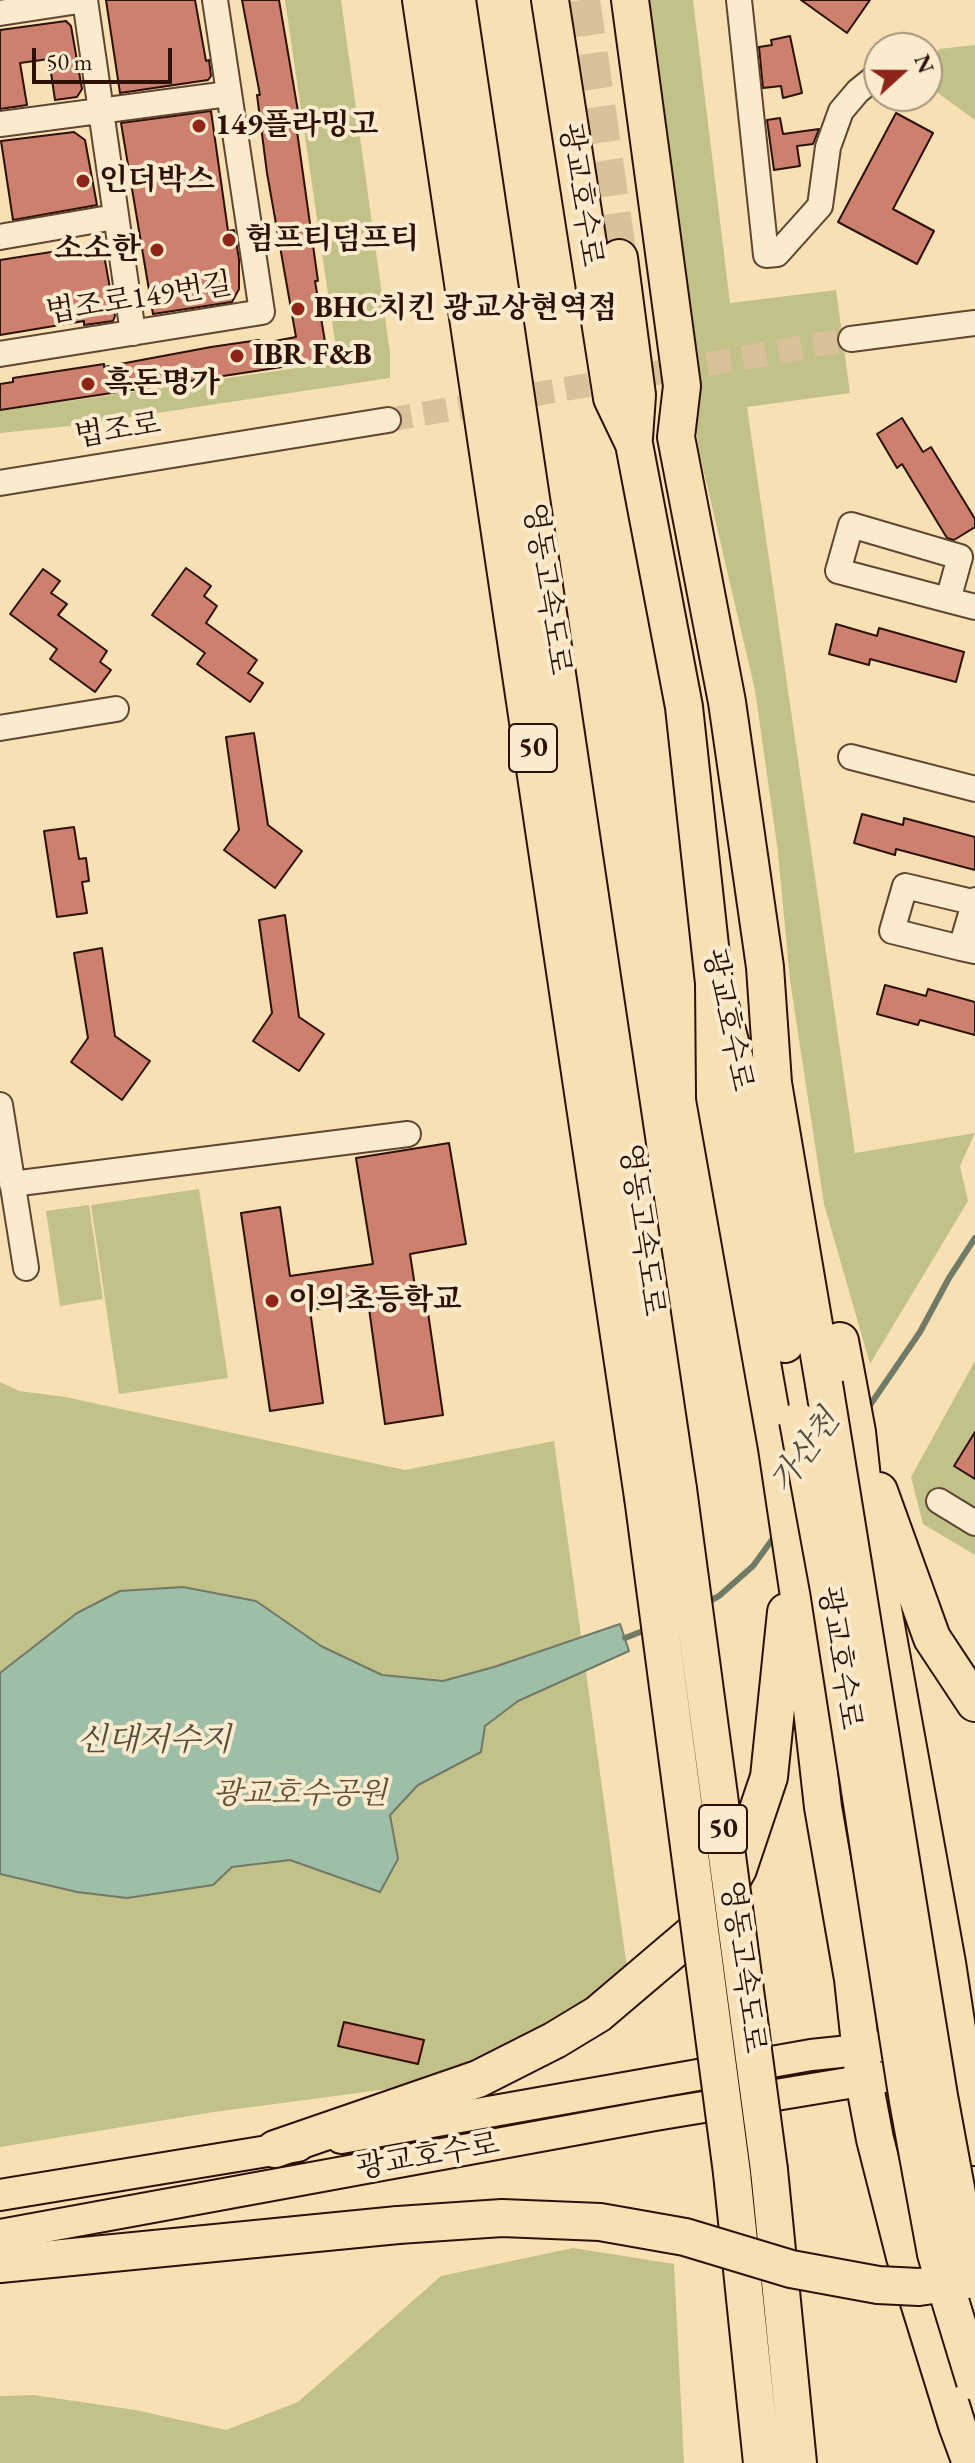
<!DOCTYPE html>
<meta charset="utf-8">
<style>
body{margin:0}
#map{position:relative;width:975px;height:2463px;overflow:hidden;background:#f7e0b3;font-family:"EB Garamond",serif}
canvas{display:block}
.north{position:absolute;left:863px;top:32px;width:80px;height:80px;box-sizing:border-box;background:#faebce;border:2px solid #a8947e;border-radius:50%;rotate:69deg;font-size:22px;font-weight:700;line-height:32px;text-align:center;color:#2d1106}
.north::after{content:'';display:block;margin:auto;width:28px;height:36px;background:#8f2418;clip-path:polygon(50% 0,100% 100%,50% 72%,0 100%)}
.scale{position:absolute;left:32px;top:48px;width:140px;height:36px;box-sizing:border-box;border:4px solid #2d1106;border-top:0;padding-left:10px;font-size:24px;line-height:28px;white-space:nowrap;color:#2d1106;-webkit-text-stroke:6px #faebce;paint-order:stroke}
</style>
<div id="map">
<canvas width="975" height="2463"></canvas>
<div class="north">N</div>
<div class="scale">50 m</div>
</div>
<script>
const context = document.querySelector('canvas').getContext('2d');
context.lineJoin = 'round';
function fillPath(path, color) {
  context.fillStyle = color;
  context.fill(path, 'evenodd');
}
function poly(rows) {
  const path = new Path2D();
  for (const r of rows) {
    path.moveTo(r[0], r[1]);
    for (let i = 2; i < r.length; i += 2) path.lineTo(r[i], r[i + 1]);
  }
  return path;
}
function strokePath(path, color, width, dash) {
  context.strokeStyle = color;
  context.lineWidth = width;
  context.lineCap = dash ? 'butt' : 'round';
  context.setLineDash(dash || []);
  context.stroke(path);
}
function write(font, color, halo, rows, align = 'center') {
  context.font = font + ' "EB Garamond","Noto Serif KR",serif';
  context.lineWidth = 8;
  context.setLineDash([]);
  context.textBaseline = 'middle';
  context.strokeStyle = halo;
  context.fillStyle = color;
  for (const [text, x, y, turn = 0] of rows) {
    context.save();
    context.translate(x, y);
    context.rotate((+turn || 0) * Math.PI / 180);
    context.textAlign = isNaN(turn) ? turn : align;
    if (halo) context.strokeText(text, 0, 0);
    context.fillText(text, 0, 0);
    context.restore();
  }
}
const green = poly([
 [285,0,341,0,390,353,390,378,70,426,0,433,0,411,338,362],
 [649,0,693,0,730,303,836,290,850,393,747,407,855,1153,975,1133,960,1166,968,1201,870,1364,824,1204,790,980,778,852,755,690,699,451],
 [975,45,975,120,927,85,927,74,939,49],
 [199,1189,228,1378,119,1394,91,1205],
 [89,1205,103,1299,60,1306,46,1211],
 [975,1361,975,1555,923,1524,911,1477],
 [0,1382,19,1391,65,1397,405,1470,554,1441,628,1975,558,2026,418,2085,214,2112,0,2147],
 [573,2248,674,2264,684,2463,0,2463,0,2396,34,2395,135,2410,226,2430,298,2402,441,2276]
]);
const water = poly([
 [183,1587,256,1601,321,1646,382,1675,443,1681,494,1667,620,1624,629,1651,518,1701,485,1726,481,1752,418,1785,390,1815,398,1859,380,1892,290,1860,232,1867,213,1885,127,1898,77,1892,0,1874,0,1673,77,1613,120,1591,183,1587]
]);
const stream = poly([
 [866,1411,920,1332,949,1278,975,1238],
 [706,1603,719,1596,753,1566,777,1533],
 [625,1638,648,1629]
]);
const building = poly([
 [106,0,195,0,206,61,209,60,211,76,208,80,120,93,106,0],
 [242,0,279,0,300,123,296,124,318,281,315,281,328,360,0,410,0,384,13,382,13,378,104,364,104,367,211,347,259,340,259,344,296,337,267,173,257,95,260,95,242,0],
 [801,0,870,0,847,33,801,0],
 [66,21,71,26,82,89,77,97,55,100,49,59,20,63,27,105,0,109,0,30,66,21],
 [790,36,802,93,783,98,781,86,763,88,759,47,772,45,771,40,790,36],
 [211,111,228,231,234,230,239,259,239,289,232,302,153,314,121,123,211,111],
 [896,113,933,133,893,209,934,231,917,264,838,222,896,113],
 [780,118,783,134,819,129,813,144,797,146,800,166,774,170,767,120,780,118],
 [74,132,85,140,97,205,13,220,1,141,74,132],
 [102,244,115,316,113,321,84,325,84,321,0,335,0,260,102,244],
 [902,418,923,452,931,447,975,519,975,527,954,540,947,538,902,464,897,468,877,434,902,418],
 [186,568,211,586,204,596,217,606,206,623,257,660,248,673,263,683,250,702,197,664,205,653,152,615,186,568],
 [43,569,60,581,51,593,67,604,58,615,107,651,100,662,111,670,95,692,50,659,57,649,10,614,43,569],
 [836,624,877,636,879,628,964,652,956,682,870,659,869,665,829,654,836,624],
 [254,733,268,825,302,851,275,888,224,850,239,830,226,737,254,733],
 [862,814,903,825,904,818,975,837,975,870,896,849,895,855,854,843,862,814],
 [74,827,79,859,86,858,89,881,82,882,87,913,57,917,44,831,74,827],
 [285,915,299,1017,324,1034,299,1071,253,1041,272,1013,259,920,285,915],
 [102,948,115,1036,150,1061,122,1100,71,1062,88,1038,74,953,102,948],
 [885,985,926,996,928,989,975,1002,975,1035,920,1020,918,1025,877,1014,885,985],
 [449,1143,466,1244,410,1254,416,1293,425,1292,443,1415,385,1424,368,1301,310,1310,323,1403,270,1411,241,1213,280,1207,290,1276,373,1264,356,1158,449,1143],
 [975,1432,975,1479,954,1466,975,1432],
 [344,2022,424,2040,418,2064,338,2046,344,2022]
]);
const minorTunnel = poly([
 [388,420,851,339]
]);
const highwayTunnel = poly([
 [582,0,619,258]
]);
const minor = poly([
 [85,0,133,333],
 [739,0,766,255,777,254,820,206,828,147,841,111,858,91,878,75],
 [0,13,85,0],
 [0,124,228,94],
 [0,237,115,217],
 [851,339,975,323],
 [0,354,262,312,215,0],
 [0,483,388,420],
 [948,600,960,557,851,525,838,571,948,600,975,607],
 [0,728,116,709],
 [851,757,975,789],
 [975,900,961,948,975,951],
 [961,948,892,931,905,886,972,902],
 [0,1105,26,1268],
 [12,1184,408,1134],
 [939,1501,975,1523]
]);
const major = poly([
 [341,2138,811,2055,859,2050,921,2039],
 [0,2195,298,2146],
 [0,2235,655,2115,927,2070]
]);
const highway = poly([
 [421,0,643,1497],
 [457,0,678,1489],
 [550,0,612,398,634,444,684,707,714,983,743,1089,785,1344],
 [630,0,682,386,676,437,727,702,765,967,773,1083,824,1384],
 [619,258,637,395,634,438],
 [714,983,715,1097,777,1448,800,1603,823,1807,853,1979,864,2081,875,2139,905,2257,957,2425,971,2463],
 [840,1341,857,1432,866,1515,947,1963,975,2147],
 [879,1491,932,1638,975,1703],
 [275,2149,478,2079,555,2040,598,2014,691,1935,714,1911,738,1869,769,1777,786,1612],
 [769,2170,798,2463],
 [732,2173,762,2463],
 [0,2264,398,2225]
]);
const highwayBridge = poly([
 [824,1384,939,2096,967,2248,975,2275],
 [798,1421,829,1590,908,2101,936,2254,975,2382],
 [678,1489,769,2170],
 [643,1497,732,2173],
 [398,2225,502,2218,600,2222,685,2237,791,2269,878,2285,919,2287,968,2280]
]);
const markers = [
 [199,126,8,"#8f2418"],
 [83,181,8,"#8f2418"],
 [229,240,8,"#8f2418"],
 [157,250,8,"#8f2418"],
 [298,309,8,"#8f2418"],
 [237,356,8,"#8f2418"],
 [88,384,8,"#8f2418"],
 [272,1301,8,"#8f2418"]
];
const shields = [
 [533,748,48],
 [723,1829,48]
];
const shieldNames = [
 ["50",533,748],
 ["50",723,1829]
];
const poiNames = [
 ["149플라밍고",215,126],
 ["인더박스",99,181],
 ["험프티덤프티",245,240],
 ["소소한",141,250,"right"],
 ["BHC치킨 광교상현역점",314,309],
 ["IBR F&B",253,356],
 ["흑돈명가",104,384],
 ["이의초등학교",288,1301]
];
const streetNames = [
 ["광교호수로",580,195,81],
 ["법조로149번길",139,299,-9],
 ["법조로",118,431,-9],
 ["영동고속도로",546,589,81],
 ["광교호수로",727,1020,78],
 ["영동고속도로",641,1230,82],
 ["광교호수로",839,1658,81],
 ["영동고속도로",742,1967,82],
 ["광교호수로",428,2157,-10]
];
const parkNames = [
 ["광교호수공원",300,1795]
];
const waterNames = [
 ["가산천",806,1452,-54],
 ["신대저수지",154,1741]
];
fillPath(green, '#c2c189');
fillPath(water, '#9ebea8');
strokePath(water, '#717967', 2);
strokePath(stream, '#717967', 6);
fillPath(building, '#ce806f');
strokePath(building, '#2d1106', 2);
strokePath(minorTunnel, '#d9c199', 24, [24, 12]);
strokePath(highwayTunnel, '#d9c199', 36, [36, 18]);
strokePath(minor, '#604531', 28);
strokePath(major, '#2d1106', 34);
strokePath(highway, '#2d1106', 40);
strokePath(minor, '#faebce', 24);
strokePath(major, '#f7e0b3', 30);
strokePath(highway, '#f7e0b3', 36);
strokePath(highwayBridge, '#2d1106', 40, []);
strokePath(highwayBridge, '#f7e0b3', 36);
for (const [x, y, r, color] of markers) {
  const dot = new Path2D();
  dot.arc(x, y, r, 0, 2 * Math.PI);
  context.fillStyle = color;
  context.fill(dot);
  strokePath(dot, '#faebce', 3);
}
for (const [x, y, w] of shields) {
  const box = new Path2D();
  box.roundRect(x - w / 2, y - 24, w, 48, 6);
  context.fillStyle = '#faebce';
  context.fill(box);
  strokePath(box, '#2d1106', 2);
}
write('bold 28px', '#2d1106', null, shieldNames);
write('bold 30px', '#2d1106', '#faebce', poiNames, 'left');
write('30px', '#2d1106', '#faebce', streetNames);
write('italic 30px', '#614f34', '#faebce', parkNames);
write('italic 32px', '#554e3f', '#faebce', waterNames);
</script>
